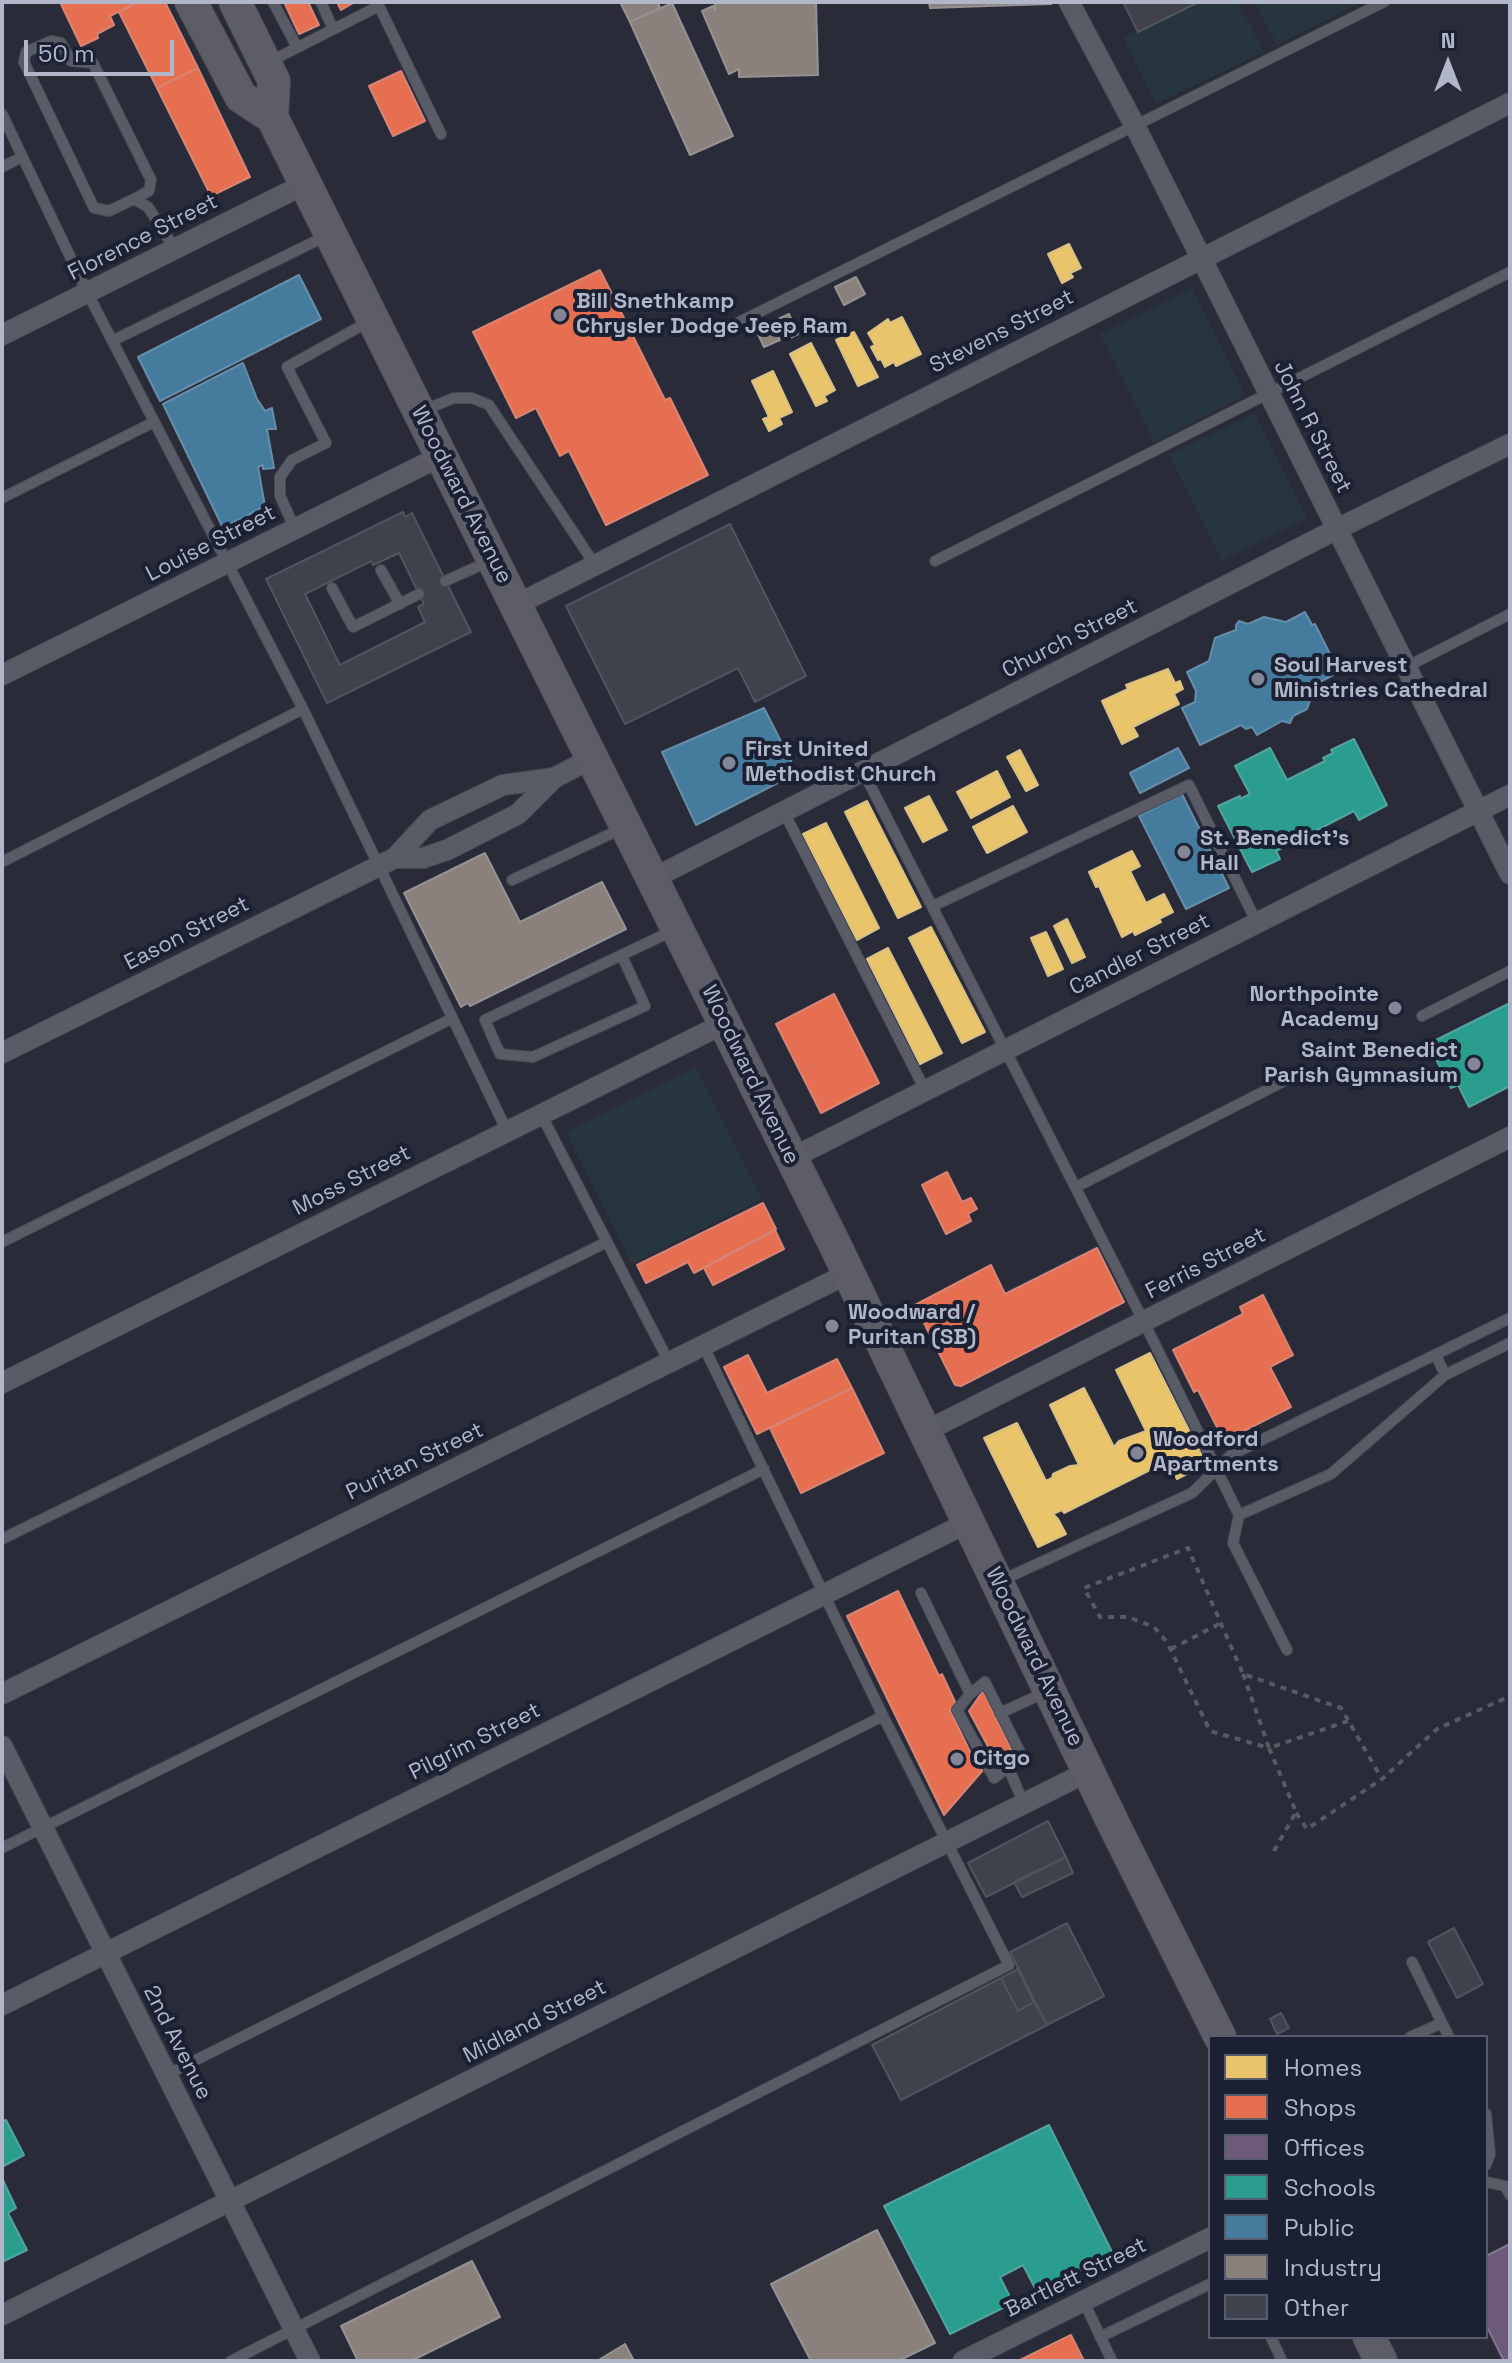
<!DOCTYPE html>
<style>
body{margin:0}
#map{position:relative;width:1512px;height:2363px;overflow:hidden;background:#292c38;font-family:"Space Grotesk",sans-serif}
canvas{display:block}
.frame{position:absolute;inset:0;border:4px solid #b2b6c9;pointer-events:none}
.legend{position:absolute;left:1208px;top:2035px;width:280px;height:304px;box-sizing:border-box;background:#1c2033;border:2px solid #585c6f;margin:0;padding:10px 14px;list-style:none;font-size:24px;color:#b2b6c9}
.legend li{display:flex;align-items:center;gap:16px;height:40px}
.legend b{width:40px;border:2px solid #585c6f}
.north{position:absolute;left:1408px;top:24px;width:80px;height:80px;-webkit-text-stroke:6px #1c2033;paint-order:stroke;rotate:0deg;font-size:22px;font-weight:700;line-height:32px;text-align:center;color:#b2b6c9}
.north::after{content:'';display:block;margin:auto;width:28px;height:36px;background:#b2b6c9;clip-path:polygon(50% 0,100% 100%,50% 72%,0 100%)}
.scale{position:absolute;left:24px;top:40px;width:150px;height:36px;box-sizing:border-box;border:4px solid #b2b6c9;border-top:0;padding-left:10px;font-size:24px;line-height:28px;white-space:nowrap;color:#b2b6c9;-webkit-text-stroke:6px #1c2033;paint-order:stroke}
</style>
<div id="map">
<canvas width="1512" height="2363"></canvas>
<div class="frame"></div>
<ul class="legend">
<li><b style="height:22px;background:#e9c46a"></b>Homes</li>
<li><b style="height:22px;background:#e76f51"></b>Shops</li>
<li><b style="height:22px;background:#6d597a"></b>Offices</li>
<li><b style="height:22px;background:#2a9d8f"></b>Schools</li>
<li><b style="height:22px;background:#457b9d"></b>Public</li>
<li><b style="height:22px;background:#8a817c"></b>Industry</li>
<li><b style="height:22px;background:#3f414d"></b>Other</li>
</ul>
<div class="north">N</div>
<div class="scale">50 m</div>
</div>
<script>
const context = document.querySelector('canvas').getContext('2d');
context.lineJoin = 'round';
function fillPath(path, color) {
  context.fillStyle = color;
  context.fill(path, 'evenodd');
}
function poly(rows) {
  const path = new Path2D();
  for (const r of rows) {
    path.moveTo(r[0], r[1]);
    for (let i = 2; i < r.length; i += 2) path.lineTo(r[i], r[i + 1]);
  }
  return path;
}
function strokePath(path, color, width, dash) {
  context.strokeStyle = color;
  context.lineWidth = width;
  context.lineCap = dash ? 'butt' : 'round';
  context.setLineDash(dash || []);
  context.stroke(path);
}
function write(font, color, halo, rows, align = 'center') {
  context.font = font + ' "Space Grotesk",sans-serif';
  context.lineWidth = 8;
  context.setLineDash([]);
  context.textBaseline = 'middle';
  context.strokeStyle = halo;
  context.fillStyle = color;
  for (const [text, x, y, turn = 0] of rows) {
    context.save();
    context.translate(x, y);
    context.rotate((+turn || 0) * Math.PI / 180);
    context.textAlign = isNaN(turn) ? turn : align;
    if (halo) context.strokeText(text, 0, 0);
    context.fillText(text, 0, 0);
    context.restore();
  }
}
const green = poly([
 [1196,2,1238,2,1264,52,1156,104,1123,37],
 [1255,2,1362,2,1277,45],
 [1192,288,1245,395,1154,442,1100,334],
 [1254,413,1307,519,1222,561,1169,454],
 [696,1067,762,1199,632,1264,566,1132]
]);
const homes = poly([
 [1069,244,1081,268,1070,273,1073,277,1062,283,1048,254,1069,244],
 [902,317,921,354,896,366,894,362,885,367,881,359,878,360,871,347,875,345,868,333,888,319,890,323,902,317],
 [854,332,878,377,858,386,836,340,854,332],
 [811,343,835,390,824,396,827,401,816,406,790,354,811,343],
 [773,371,792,412,779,418,782,424,769,431,763,419,769,417,752,381,773,371],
 [1168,669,1175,683,1180,681,1183,689,1174,694,1179,704,1133,727,1138,736,1122,744,1102,701,1128,689,1126,685,1168,669],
 [1020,750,1038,785,1026,791,1007,757,1020,750],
 [997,771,1010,797,971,818,957,792,997,771],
 [929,796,947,830,923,842,905,808,929,796],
 [867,801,921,907,898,918,845,812,867,801],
 [1013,806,1027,832,987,853,973,827,1013,806],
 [826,823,879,928,857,940,803,834,826,823],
 [1132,851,1140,866,1130,871,1146,903,1164,894,1173,912,1159,919,1161,922,1135,935,1133,931,1122,937,1099,886,1096,887,1089,872,1132,851],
 [1067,919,1085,957,1072,963,1054,926,1067,919],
 [931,927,985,1032,962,1043,909,938,931,927],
 [1046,932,1063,969,1048,976,1031,938,1046,932],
 [888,948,942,1053,920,1064,867,959,888,948],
 [1150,1353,1206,1464,1177,1479,1166,1458,1160,1461,1160,1465,1064,1513,1062,1510,1053,1514,1058,1519,1066,1534,1038,1547,984,1438,1017,1423,1046,1481,1052,1478,1053,1474,1070,1466,1079,1465,1050,1405,1084,1388,1114,1447,1119,1441,1146,1431,1116,1370,1150,1353]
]);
const shops = poly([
 [60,2,138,2,110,16,114,25,97,34,98,38,81,46,60,2],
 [138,2,165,2,198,68,157,88,119,12,138,2],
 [284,2,308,2,319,25,299,34,284,2],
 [337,2,355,2,341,10,337,2],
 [198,68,250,177,211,196,157,88,198,68],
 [401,71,425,121,393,136,369,86,401,71],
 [600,270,665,400,670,398,708,475,606,525,569,451,560,456,536,408,516,418,473,332,600,270],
 [834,994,879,1083,821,1113,776,1024,834,994],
 [947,1172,962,1202,971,1198,977,1209,968,1214,971,1221,946,1234,922,1185,947,1172],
 [763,1203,776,1229,694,1273,688,1262,646,1283,637,1265,763,1203],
 [775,1230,784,1249,713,1285,704,1268,775,1230],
 [1097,1248,1124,1302,961,1386,955,1385,915,1305,991,1265,1005,1294,1097,1248],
 [1263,1295,1293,1355,1270,1367,1291,1407,1224,1441,1198,1390,1194,1392,1173,1350,1243,1314,1240,1307,1263,1295],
 [748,1355,767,1393,837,1359,852,1388,757,1434,724,1367,748,1355],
 [852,1388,884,1453,801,1493,770,1428,852,1388],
 [898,1591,939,1676,942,1674,957,1706,950,1710,975,1762,983,1770,944,1815,847,1616,898,1591],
 [983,1691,1012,1751,999,1767,969,1711,983,1691],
 [1071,2335,1084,2361,1018,2361,1071,2335]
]);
const offices = poly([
 [1508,2245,1510,2249,1510,2361,1504,2361,1486,2325,1486,2256,1508,2245]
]);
const schools = poly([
 [1354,739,1387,805,1359,820,1354,811,1276,851,1280,859,1252,872,1218,806,1240,796,1240,799,1250,794,1235,766,1270,748,1287,780,1325,761,1323,758,1333,753,1331,750,1354,739],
 [1510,1003,1510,1086,1469,1107,1458,1085,1451,1088,1428,1044,1510,1003],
 [6,2120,24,2155,2,2167,2,2122,6,2120],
 [1049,2125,1113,2254,1037,2292,1023,2265,1000,2277,1013,2303,950,2334,884,2206,1049,2125],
 [2,2178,16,2208,8,2213,27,2250,2,2262,2,2178]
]);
const public = poly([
 [299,275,321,319,160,401,138,357,299,275],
 [243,363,257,399,265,411,272,408,276,429,267,429,274,468,263,469,263,465,258,467,265,506,223,528,163,404,243,363],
 [1305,612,1312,625,1315,624,1332,658,1328,660,1335,674,1316,684,1307,709,1293,716,1290,723,1282,721,1257,735,1252,727,1246,729,1241,725,1200,745,1182,708,1195,702,1196,691,1187,672,1209,661,1215,638,1236,630,1236,625,1239,621,1248,624,1264,617,1286,622,1305,612],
 [764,708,797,773,696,825,662,752,764,708],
 [1178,748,1189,768,1140,793,1130,773,1178,748],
 [1182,794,1229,888,1186,909,1139,816,1182,794]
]);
const industry = poly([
 [620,2,658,2,660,8,630,22,620,2],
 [715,2,816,2,818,75,739,77,739,69,729,74,702,11,713,6,715,10,715,2],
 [929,2,988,2,988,6,930,8,929,2],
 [988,2,1050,2,1051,4,988,6,988,2],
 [672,3,733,136,690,155,630,22,672,3],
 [856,277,865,294,844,305,835,287,856,277],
 [789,314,798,334,786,340,776,320,789,314],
 [772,322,780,340,764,347,756,330,772,322],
 [485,853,520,922,602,882,626,929,470,1006,468,1003,461,1007,404,893,485,853],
 [877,2230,935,2343,898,2361,811,2361,771,2284,877,2230],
 [472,2261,500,2317,411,2361,358,2361,341,2326,472,2261],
 [625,2344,634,2361,597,2361,625,2344]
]);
const building = poly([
 [1123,2,1199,2,1138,32,1123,2],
 [403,512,405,517,412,513,471,632,327,703,266,579,403,512],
 [399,553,424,604,418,607,425,622,340,665,305,594,371,561,373,565,399,553],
 [730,524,806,676,755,702,738,668,625,724,566,606,730,524],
 [1048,1821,1066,1857,986,1897,968,1863,1048,1821],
 [1066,1857,1073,1873,1022,1897,1014,1882,1066,1857],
 [1067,1923,1104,1996,1047,2025,1010,1952,1067,1923],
 [1454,1928,1483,1984,1457,1998,1428,1942,1454,1928],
 [1018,1969,1034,2002,1018,2011,1001,1978,1018,1969],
 [1001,1978,1018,2011,1034,2002,1047,2025,901,2100,872,2045,1001,1978],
 [1281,2013,1289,2028,1277,2034,1270,2019,1281,2013]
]);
const path = poly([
 [1171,1649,1221,1623],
 [1243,1674,1269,1748,1348,1721],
 [1296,1813,1307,1829,1382,1779],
 [1274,1851,1296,1812,1269,1748,1210,1731,1167,1642,1154,1627,1128,1617,1100,1617,1084,1588,1188,1548,1243,1674,1341,1708,1382,1779,1437,1729,1510,1696]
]);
const service = poly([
 [273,2,297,47],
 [321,2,333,29],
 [377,2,441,134],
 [269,62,379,6],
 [2,114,87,292,303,709],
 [2,167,22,157],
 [134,199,149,191,151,180,93,63,71,61,61,43,51,41,26,52,24,62,94,208,109,211,134,199,148,207,175,249],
 [725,329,1384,2],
 [112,341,326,236],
 [421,411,454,398,472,398,489,405,595,565],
 [2,498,154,422],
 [295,529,280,496,280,477,292,460,326,443,287,367,368,322],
 [935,561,1510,272],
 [381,570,400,604],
 [445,581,488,562],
 [332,588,353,627,419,594],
 [1406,667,1510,614],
 [863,771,1144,1322,1239,1515,1233,1543,1287,1650],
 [784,812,925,1090],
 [2,862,303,709,507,1131],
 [512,880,621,829],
 [933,906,1189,785,1257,923],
 [622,956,645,1006,533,1057,500,1054,485,1020,672,931],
 [1422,1016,1510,971],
 [541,1114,607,1242],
 [1076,1187,1302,1072],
 [2,1242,451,1019],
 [703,1345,883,1716],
 [1445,1375,1510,1343],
 [1239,1515,1331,1474,1445,1375,1436,1355],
 [2,1539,607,1242,669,1362],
 [1000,1581,1192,1493,1231,1455,1510,1318],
 [921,1593,970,1694,985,1682,1021,1754,1008,1767,1024,1804],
 [970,1694,957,1710,994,1778,1008,1767],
 [1000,1713,1046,1692],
 [2,1848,764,1469],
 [1412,1962,1442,2023],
 [1410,2037,1442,2023,1449,2037],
 [166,2075,883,1716,1009,1965,231,2361],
 [1486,2114,1490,2154,1486,2165],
 [1486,2182,1505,2186,1510,2195],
 [1083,2300,1112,2361],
 [1100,2337,1210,2284],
 [1271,2337,1282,2361]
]);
const minor = poly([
 [1069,2,1135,126,1510,874],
 [2,335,305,184],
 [516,605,1510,103],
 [2,675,441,456],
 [395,858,430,820,503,785,554,778],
 [652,879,1337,529,1510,444],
 [2,1053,395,858,423,858,447,850,518,814,554,778,592,758],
 [792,1158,1510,795],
 [2,1383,725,1023],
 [924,1432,1510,1137],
 [2,1694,849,1273],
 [2,1746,310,2361],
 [2,2005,969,1522],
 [2,2315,1089,1771],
 [963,2361,1210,2238]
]);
const primary = poly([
 [191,2,241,97,272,117],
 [235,2,274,81,272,117,835,1245,1114,1825,1220,2037],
 [1369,2337,1381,2361]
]);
const markers = [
 [560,315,8,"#828696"],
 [1258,679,8,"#828696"],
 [729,763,8,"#828696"],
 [1184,852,8,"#828696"],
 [1395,1008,8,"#828696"],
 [1474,1064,8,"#828696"],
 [832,1326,8,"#828696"],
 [1137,1453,8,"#828696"],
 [957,1759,8,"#828696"]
];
const streetNames = [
 ["Florence Street",143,238,-27],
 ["Stevens Street",1002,332,-27],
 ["John R Street",1312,427,63],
 ["Woodward Avenue",461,495,63],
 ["Louise Street",211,544,-27],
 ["Church Street",1070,639,-27],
 ["Eason Street",187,934,-27],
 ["Candler Street",1140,955,-27],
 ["Woodward Avenue",750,1075,64],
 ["Moss Street",352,1181,-27],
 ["Ferris Street",1206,1264,-27],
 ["Puritan Street",415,1462,-26],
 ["Woodward Avenue",1034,1657,64],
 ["Pilgrim Street",475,1742,-27],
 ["Midland Street",535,2022,-27],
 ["2nd Avenue",177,2043,63],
 ["Bartlett Street",1076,2278,-26]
];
const poiNames = [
 ["Bill Snethkamp",576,302],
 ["Chrysler Dodge Jeep Ram",576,327],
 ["Soul Harvest",1274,666],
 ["Ministries Cathedral",1274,691],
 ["First United",745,750],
 ["Methodist Church",745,775],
 ["St. Benedict's",1200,839],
 ["Hall",1200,864],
 ["Northpointe",1379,995,"right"],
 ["Academy",1379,1020,"right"],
 ["Saint Benedict",1458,1051,"right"],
 ["Parish Gymnasium",1458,1076,"right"],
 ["Woodward /",848,1313],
 ["Puritan (SB)",848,1338],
 ["Woodford",1153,1440],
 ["Apartments",1153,1465],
 ["Citgo",973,1759]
];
fillPath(green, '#26353e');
fillPath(homes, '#e9c46a');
strokePath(homes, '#d8c086', 2);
fillPath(shops, '#e76f51');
strokePath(shops, '#d78475', 2);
fillPath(offices, '#6d597a');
strokePath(offices, '#827592', 2);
fillPath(schools, '#2a9d8f');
strokePath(schools, '#53a4a0', 2);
fillPath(public, '#457b9d');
strokePath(public, '#668daa', 2);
fillPath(industry, '#8a817c');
strokePath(industry, '#969193', 2);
fillPath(building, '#3f414d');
strokePath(building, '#51535f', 2);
strokePath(service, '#464952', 12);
strokePath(minor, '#464952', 22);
strokePath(primary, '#464955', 34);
strokePath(path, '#575a63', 4, [6, 6]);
strokePath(service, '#595b66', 10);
strokePath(minor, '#595b66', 20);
strokePath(primary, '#5c5d67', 32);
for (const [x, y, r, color] of markers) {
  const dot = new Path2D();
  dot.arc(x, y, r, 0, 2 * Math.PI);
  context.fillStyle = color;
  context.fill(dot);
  strokePath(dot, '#1c2033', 3);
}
write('22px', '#b2b6c9', '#1c2033', streetNames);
write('bold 22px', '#b2b6c9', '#1c2033', poiNames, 'left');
</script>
